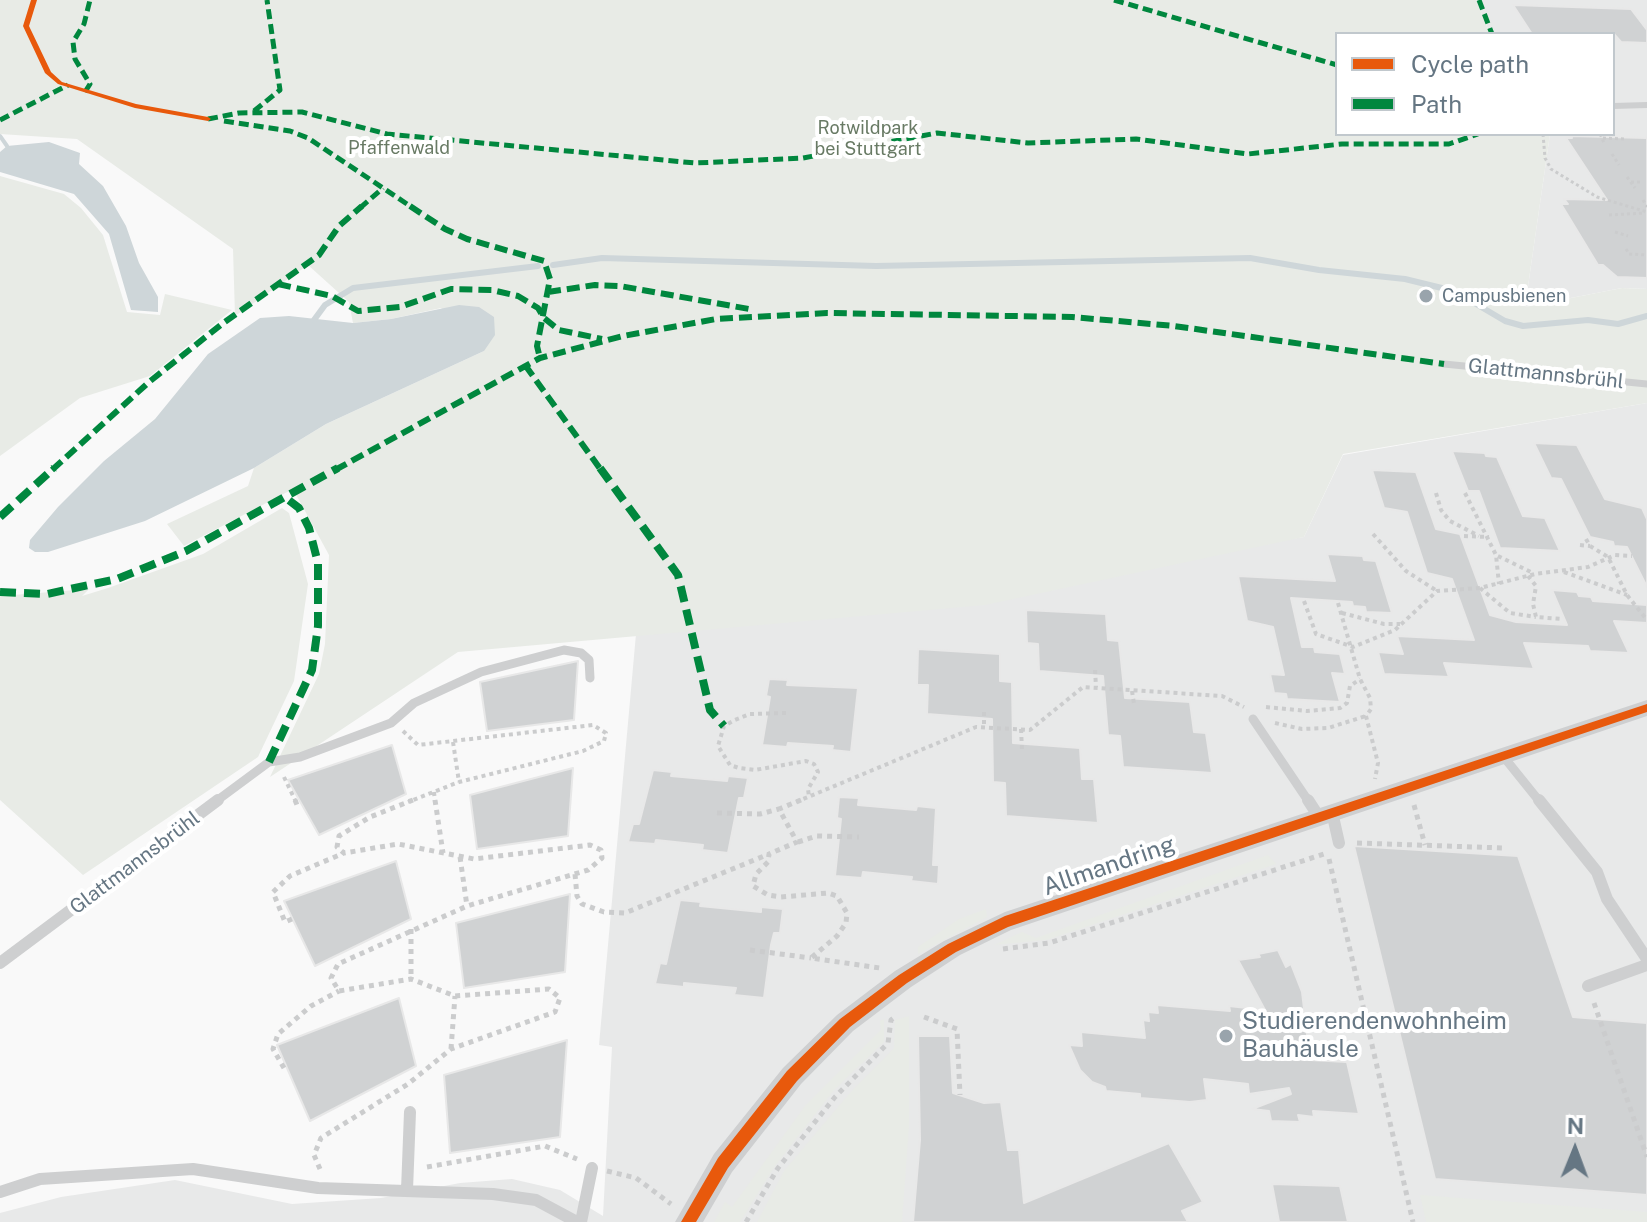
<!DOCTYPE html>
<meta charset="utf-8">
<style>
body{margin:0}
#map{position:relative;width:1647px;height:1222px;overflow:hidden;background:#f9f9f9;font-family:"Public Sans",sans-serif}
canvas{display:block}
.legend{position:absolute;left:1335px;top:32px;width:280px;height:104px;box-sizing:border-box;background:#fff;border:2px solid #c1c8cd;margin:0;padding:10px 14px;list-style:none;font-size:24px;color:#657683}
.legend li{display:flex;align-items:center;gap:16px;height:40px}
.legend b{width:40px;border:2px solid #c1c8cd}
.north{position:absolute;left:1535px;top:1110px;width:80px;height:80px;-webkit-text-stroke:6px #fff;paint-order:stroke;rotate:1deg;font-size:22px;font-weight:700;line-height:32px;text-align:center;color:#657683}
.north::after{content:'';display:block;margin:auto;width:28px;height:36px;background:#657683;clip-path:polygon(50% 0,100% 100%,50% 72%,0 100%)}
</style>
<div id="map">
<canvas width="1647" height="1222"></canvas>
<ul class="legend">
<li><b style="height:10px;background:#e8590c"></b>Cycle path</li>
<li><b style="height:10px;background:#00873e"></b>Path</li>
</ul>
<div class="north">N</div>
</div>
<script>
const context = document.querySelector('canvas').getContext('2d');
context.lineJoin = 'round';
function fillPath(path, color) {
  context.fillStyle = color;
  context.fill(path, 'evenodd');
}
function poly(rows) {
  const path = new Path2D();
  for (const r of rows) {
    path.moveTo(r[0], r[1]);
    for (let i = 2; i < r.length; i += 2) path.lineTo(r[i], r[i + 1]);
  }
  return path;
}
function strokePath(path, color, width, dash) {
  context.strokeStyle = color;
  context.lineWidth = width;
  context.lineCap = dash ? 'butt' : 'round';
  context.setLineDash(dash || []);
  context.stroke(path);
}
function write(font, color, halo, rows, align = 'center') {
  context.font = font + ' "Public Sans",sans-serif';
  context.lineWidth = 8;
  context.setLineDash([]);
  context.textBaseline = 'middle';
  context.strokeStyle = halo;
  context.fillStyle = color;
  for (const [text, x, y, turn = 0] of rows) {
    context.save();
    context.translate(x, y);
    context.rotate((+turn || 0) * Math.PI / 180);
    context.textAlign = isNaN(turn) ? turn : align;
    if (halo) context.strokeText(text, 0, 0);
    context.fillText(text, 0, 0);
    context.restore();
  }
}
const built = poly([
 [1476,0,1647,0,1647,289,1622,288,1525,307,1550,134,1613,134,1613,34,1490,34],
 [1647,403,1647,1222,0,1222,0,1213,61,1197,175,1180,292,1204,381,1198,460,1183,512,1179,560,1190,603,1216,612,1047,599,1045,636,634,1304,537,1343,455]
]);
const green = poly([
 [0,0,1476,0,1490,34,1337,34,1337,134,1550,134,1525,307,1622,288,1647,289,1647,403,1343,454,1304,537,985,605,458,652,270,777,319,674,325,644,329,555,293,489,184,546,167,524,248,486,254,468,326,424,484,351,441,308,391,319,353,323,349,302,308,265,235,316,233,249,77,139,0,134],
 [0,176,64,194,81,208,103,235,127,312,160,315,165,294,232,310,150,376,80,398,0,456],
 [282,508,289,513,308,584,294,681,258,757,83,875,0,800,0,596,89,589,82,596,108,588,203,554],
 [1268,855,1276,864,1046,940,994,945,1022,932,1036,938],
 [986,909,987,917,918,954,918,947,959,919],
 [909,1016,909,1126,902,1222,757,1222,784,1171,848,1095,894,1048,895,1020],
 [884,1019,884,1042,834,1090,775,1166,740,1222,714,1222,725,1202,732,1207,805,1106,881,1030,880,1021],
 [1420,1195,1647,1212,1647,1222,1426,1222]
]);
const water = poly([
 [49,142,80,153,79,164,103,186,126,226,139,263,158,297,158,312,131,310,109,234,74,194,0,172,0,152,7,146],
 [459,305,479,307,494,317,495,335,484,351,326,424,254,468,145,521,48,552,35,552,29,548,30,540,58,507,104,461,155,419,208,354,260,318,289,316,353,323,391,319]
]);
const streamFar1 = poly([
 [0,136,7,146]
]);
const stream = poly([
 [553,265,602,258,876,266,1250,258,1319,270,1405,279,1454,291,1505,321,1523,326,1588,320,1618,324,1647,316],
 [314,320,325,305,353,288,538,266]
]);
const building = poly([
 [1513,5,1631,9,1647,30,1647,43,1621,42,1614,34,1532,34,1513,5],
 [1571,136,1647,138,1647,278,1617,277,1603,265,1598,265,1561,204,1568,204,1564,199,1607,200,1566,138,1572,138,1571,136],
 [1534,443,1577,445,1605,499,1642,508,1647,519,1647,587,1627,547,1614,546,1613,542,1590,537,1561,479,1551,478,1534,443],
 [1452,451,1485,453,1486,456,1497,457,1523,516,1545,518,1560,551,1500,548,1479,491,1468,491,1452,451],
 [1372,470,1416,472,1436,529,1460,534,1490,615,1516,622,1567,625,1552,590,1577,592,1579,596,1591,597,1593,601,1647,605,1647,623,1614,621,1629,653,1590,651,1588,646,1524,643,1534,669,1444,663,1449,677,1384,674,1378,652,1403,654,1397,636,1474,640,1452,579,1427,573,1407,512,1384,508,1372,470],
 [1327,554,1363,556,1364,560,1376,561,1392,613,1366,612,1365,607,1353,606,1352,602,1291,598,1302,647,1314,647,1315,652,1340,654,1345,674,1332,673,1340,702,1287,699,1286,694,1274,693,1270,674,1284,675,1273,627,1247,621,1238,576,1335,581,1327,554],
 [1026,610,1106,614,1108,640,1119,641,1125,698,1190,702,1194,732,1206,733,1212,773,1123,767,1120,736,1108,735,1103,676,1039,671,1038,644,1027,643,1026,610],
 [918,649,1000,654,1000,681,1012,682,1013,743,1080,748,1082,779,1094,779,1098,823,1006,816,1005,783,993,782,992,719,927,714,928,685,917,685,918,649],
 [578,661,574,720,487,731,480,682,578,661],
 [769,679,788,680,787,685,858,688,851,752,832,750,833,746,788,743,787,747,762,745,770,697,766,696,769,679],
 [392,745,406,794,319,835,288,780,392,745],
 [573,768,568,836,477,849,470,795,573,768],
 [653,770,672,772,671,776,727,781,728,776,748,778,744,798,739,798,728,853,702,850,703,845,656,840,655,844,628,842,633,824,639,824,653,770],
 [839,797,859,798,858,805,916,810,917,806,936,808,933,865,939,865,938,884,911,881,912,877,863,872,862,878,835,876,841,819,837,818,839,797],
 [1354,846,1518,856,1573,1017,1647,1023,1647,1195,1435,1179,1354,846],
 [396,861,411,919,315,966,284,901,396,861],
 [570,894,565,972,464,988,456,923,570,894],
 [680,900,701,902,700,906,761,912,761,907,783,909,780,933,774,933,771,945,764,998,734,995,736,988,684,983,684,987,655,984,660,963,666,964,680,900],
 [1278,950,1286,967,1291,964,1302,992,1310,1060,1347,1062,1359,1114,1313,1111,1314,1117,1298,1115,1300,1122,1271,1121,1269,1111,1252,1109,1291,1094,1289,1088,1249,1094,1248,1084,1204,1079,1207,1100,1190,1102,1140,1098,1140,1094,1106,1091,1105,1087,1092,1082,1080,1070,1069,1045,1082,1046,1081,1032,1145,1038,1143,1020,1149,1021,1148,1012,1158,1013,1157,1005,1230,1011,1229,1006,1265,1010,1238,960,1260,957,1258,954,1278,950],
 [399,998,416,1066,310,1121,277,1045,399,998],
 [918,1036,950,1036,953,1093,984,1103,1001,1102,1008,1150,1019,1150,1024,1203,1169,1143,1203,1202,1182,1211,1188,1222,913,1222,920,1140,918,1036],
 [567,1040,560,1137,450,1153,444,1075,567,1040],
 [1272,1184,1340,1186,1348,1222,1279,1222,1272,1184]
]);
const pathFar2 = poly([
 [1543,134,1545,158,1551,169,1597,197,1647,212],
 [1600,134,1604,143],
 [1603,138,1626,139],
 [1612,154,1619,165],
 [1627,177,1635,188],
 [1631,182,1641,182],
 [1643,200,1647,207],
 [1609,215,1645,213],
 [1615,232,1628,236],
 [1626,249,1629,254,1647,255]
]);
const pathFar1 = poly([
 [1436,493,1441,510,1450,521,1479,536],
 [1465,493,1496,555,1499,584],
 [1373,534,1406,571,1437,591],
 [1464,536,1489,537],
 [1586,539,1590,546,1608,557,1627,595,1647,620],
 [1580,545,1590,546],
 [1498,556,1533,573],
 [1564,572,1627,595],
 [1528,576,1536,586,1533,604,1536,617,1562,619],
 [1480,588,1510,613,1536,617],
 [1304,601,1316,634,1353,647,1395,630,1437,591,1480,588,1535,574,1588,567,1615,555,1632,556],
 [1338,603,1360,679,1370,698,1371,709,1366,716,1378,763,1375,779],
 [1342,613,1384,624,1400,624],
 [1095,670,1096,687],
 [1132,691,1134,704],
 [1266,707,1307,711,1340,708,1347,703,1350,686,1360,679],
 [984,712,984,728],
 [786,713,750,714,735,720,724,726,718,746,730,765,739,768,755,770,806,761,814,764,818,772,808,789,809,797],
 [1275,723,1302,729,1328,728,1366,716],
 [1021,729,1022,749],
 [403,731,418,745,593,725,606,733,604,741,583,751,459,782,408,802],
 [453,742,459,782],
 [284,777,296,802],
 [434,792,435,802],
 [796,802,976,727,1030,730,1083,687,1222,696,1244,707]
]);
const path = poly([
 [295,800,297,805],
 [435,800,443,853],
 [801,800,779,809,797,842,769,854,768,862,756,874,753,886,768,895,781,897,828,893,837,896,847,913,846,923,837,936,811,958,880,968],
 [1414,805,1425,845],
 [717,813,760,814,779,809],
 [798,842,817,836,859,837],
 [1357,843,1505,848],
 [460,857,467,906],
 [1329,859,1413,1222],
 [575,874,577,896,582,904,604,912,625,913,769,854],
 [292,919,285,922,273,892,290,876,344,853],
 [411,929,411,979],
 [1003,949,1049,943,1324,854],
 [750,950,811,958],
 [1594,1003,1647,1157],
 [924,1017,957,1029,960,1095],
 [451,1049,455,996],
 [284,1068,273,1049,278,1034,311,1006,339,991],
 [427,1167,545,1146,577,1159],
 [320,1169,314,1155,321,1138,408,1084,451,1049,555,1012,560,998,549,989,455,996,411,979,339,991,331,978,338,964,467,906,588,870,602,858,601,850,590,845,474,859,398,844,344,853,337,847,339,836,370,817,413,800],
 [607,1171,636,1178,671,1204],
 [746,1222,778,1168,835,1097,888,1043,891,1020,895,1017]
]);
const laneFar2 = poly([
 [1444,364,1647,384]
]);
const laneFar1 = poly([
 [1253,719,1309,802],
 [1503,756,1540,802],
 [215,802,269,762,300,757,391,723,414,703,481,672,564,650,581,653,589,660,590,678]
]);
const lane = poly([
 [1308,800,1319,817],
 [1539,800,1597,872,1607,899,1647,959],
 [1332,812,1339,843],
 [0,963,218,800],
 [1588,986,1647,965],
 [407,1190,410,1112],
 [0,1192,40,1179,193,1169,318,1188,493,1194,536,1200,577,1222],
 [581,1222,592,1168]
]);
const street = poly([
 [1647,102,1647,108,1613,109,1613,103,1647,102],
 [1647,700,1647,716,1011,930,960,955,911,987,853,1031,801,1084,732,1172,703,1222,675,1222,714,1154,783,1068,837,1015,895,971,944,941,1005,912,1647,700]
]);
const quietFar2 = poly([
 [1114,0,1337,65],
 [1479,0,1492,34],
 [85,92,90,84,75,59,73,42,84,24,90,0],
 [254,111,280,90,267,0],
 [208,119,239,113,302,112,387,134,695,163,803,158,937,133,1028,143,1136,139,1248,154,1342,144,1449,144,1478,134],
 [0,120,68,85],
 [224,121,290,131,308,138,413,208],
 [360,208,383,188]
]);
const quietFar1 = poly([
 [410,206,445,229,467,239,544,261,550,279,537,346,540,358],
 [278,284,332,296,358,311,400,307,451,289,492,290,518,296,538,308,544,318,559,330,602,339],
 [548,292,595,285,620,286,749,309],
 [525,365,601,470],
 [52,470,149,382,222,324,319,255,339,226,362,206],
 [335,470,540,358,623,336,716,319,827,313,1072,317,1174,326,1444,364]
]);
const quiet = poly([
 [600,468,678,575,710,710,724,726],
 [0,517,54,468],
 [0,592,47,594,117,579,186,551,338,468],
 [269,762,312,670,318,626,318,563,309,528,299,508,286,498]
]);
const cycleway = poly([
 [31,0,37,0,29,26,51,72,62,82,136,104,208,117,211,119,208,121,135,108,58,84,45,73,23,26,31,0],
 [1647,704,1647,712,1008,927,956,952,907,983,850,1027,797,1081,728,1168,696,1222,681,1222,718,1158,787,1071,840,1019,899,975,948,944,1005,916,1647,704]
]);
const markers = [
 [1426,296,8,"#99a4ac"],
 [1226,1036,8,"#99a4ac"]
];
const farParknames = [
 ["Rotwildpark",868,128],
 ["bei Stuttgart",868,149],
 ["Pfaffenwald",399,148]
];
const farPoinames = [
 ["Campusbienen",1442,296]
];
const streetNames = [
 ["Glattmannsbrühl",1546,374,6],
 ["Glattmannsbrühl",135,863,-37]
];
const nearStreetnames = [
 ["Allmandring",1109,866,-19]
];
const nearPoinames = [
 ["Studierendenwohnheim",1242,1022],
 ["Bauhäusle",1242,1050]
];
fillPath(built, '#e8e9e9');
fillPath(green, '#e8ebe6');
fillPath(water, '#ced6d9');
strokePath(streamFar1, '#ced6d9', 4);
strokePath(stream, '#ced6d9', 6);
fillPath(building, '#d0d2d3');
strokePath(building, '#e8e8e8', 2);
strokePath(pathFar2, '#cbcccd', 3, [3, 3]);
strokePath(pathFar1, '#cbcccd', 4, [4, 4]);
strokePath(path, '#cbcccd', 5, [5, 5]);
strokePath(laneFar2, '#cecfd0', 7);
strokePath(laneFar1, '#cecfd0', 9);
strokePath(lane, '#cecfd0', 12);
fillPath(street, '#cecfd0');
strokePath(quietFar2, '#00873e', 5, [10, 5]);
strokePath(quietFar1, '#00873e', 6, [13, 6]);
strokePath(quiet, '#00873e', 8, [16, 8]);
fillPath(cycleway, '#e8590c');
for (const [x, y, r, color] of markers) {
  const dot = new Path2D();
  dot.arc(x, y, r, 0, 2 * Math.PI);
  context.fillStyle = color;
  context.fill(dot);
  strokePath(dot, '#fff', 3);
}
write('18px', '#687a64', '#fff', farParknames);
write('18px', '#657683', '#fff', farPoinames, 'left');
write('20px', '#657683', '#fff', streetNames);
write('24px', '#657683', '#fff', nearStreetnames);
write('24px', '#657683', '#fff', nearPoinames, 'left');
</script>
